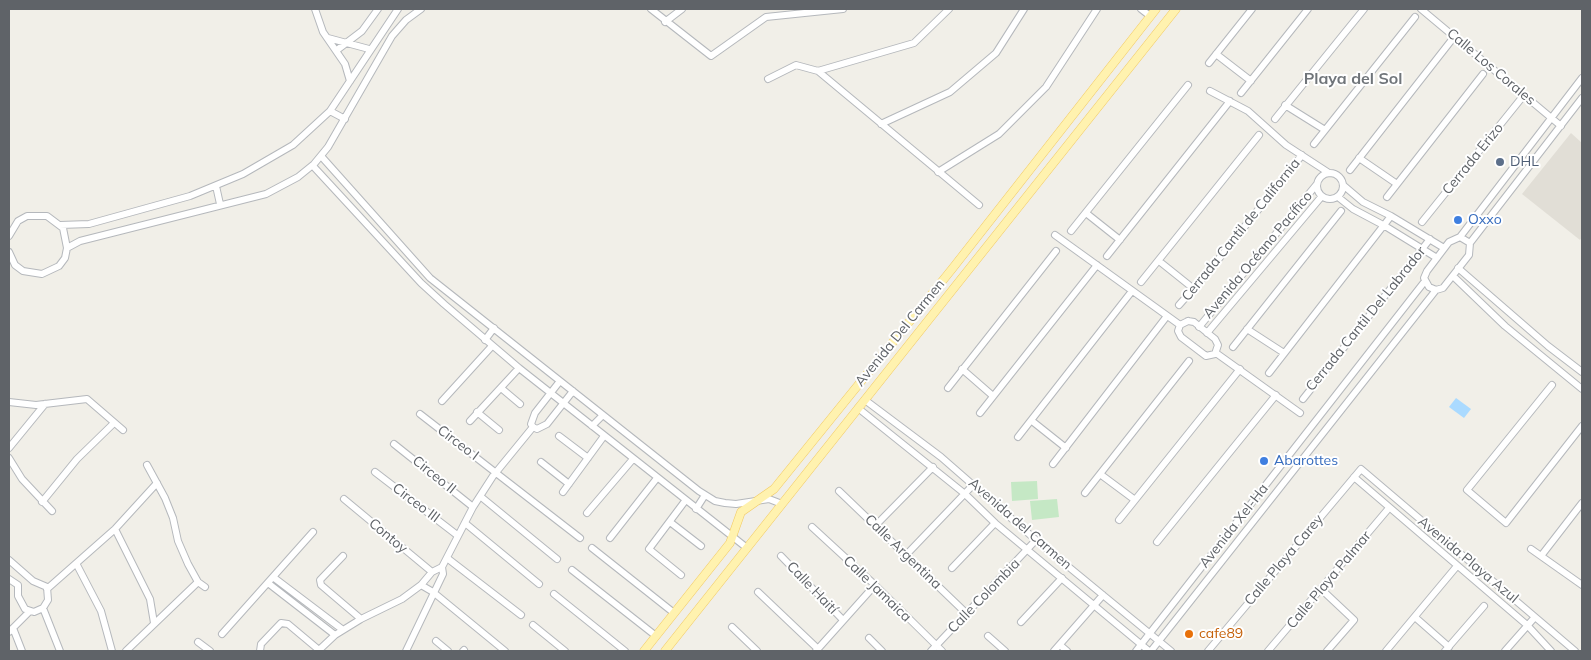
<!DOCTYPE html>
<meta charset="utf-8">
<style>
body{margin:0}
#map{position:relative;width:1591px;height:660px;overflow:hidden;background:#f1efe8;font-family:Mulish,sans-serif}
canvas{display:block}
.frame{position:absolute;inset:0;border:10px solid #5f6368;pointer-events:none}
</style>
<div id="map">
<canvas width="1591" height="660"></canvas>
<div class="frame"></div>
</div>
<script>
const context = document.querySelector('canvas').getContext('2d');
context.lineJoin = 'round';
function fillPath(path, color) {
  context.fillStyle = color;
  context.fill(path, 'evenodd');
}
function poly(rows) {
  const path = new Path2D();
  for (const r of rows) {
    if (r.length === 3) {
      path.moveTo(r[0] + r[2], r[1]);
      path.arc(r[0], r[1], r[2], 0, 2 * Math.PI);
      continue;
    }
    path.moveTo(r[0], r[1]);
    for (let i = 2; i < r.length; i += 2) path.lineTo(r[i], r[i + 1]);
  }
  return path;
}
function strokePath(path, color, width, dash) {
  context.strokeStyle = color;
  context.lineWidth = width;
  context.lineCap = dash ? 'butt' : 'round';
  context.setLineDash(dash || []);
  context.stroke(path);
}
function write(font, color, halo, rows, align = 'center') {
  context.font = font + ' Mulish,sans-serif';
  context.lineWidth = 4;
  context.setLineDash([]);
  context.textBaseline = 'middle';
  context.strokeStyle = halo;
  context.fillStyle = color;
  for (const [text, x, y, turn = 0] of rows) {
    context.save();
    context.translate(x, y);
    context.rotate((+turn || 0) * Math.PI / 180);
    context.textAlign = isNaN(turn) ? turn : align;
    if (halo) context.strokeText(text, 0, 0);
    context.fillText(text, 0, 0);
    context.restore();
  }
}
const education = poly([
 [1571,133,1582,143,1582,237,1580,240,1522,194]
]);
const green = poly([
 [1037,481,1038,499,1012,501,1011,482],
 [1057,499,1059,517,1032,520,1030,501]
]);
const water = poly([
 [1456,398,1471,409,1464,418,1449,407]
]);
const minor = poly([
 [315,9,323,32,345,64,350,81],
 [651,9,711,56,766,17,843,9],
 [1141,9,1150,16],
 [1421,9,1561,126],
 [665,22,682,9],
 [328,38,369,49],
 [337,50,362,31,378,9],
 [1216,54,1251,81],
 [1209,63,1252,9],
 [818,71,979,205],
 [768,79,796,65,818,71,914,43,949,9],
 [1210,91,1248,111,1286,145,1329,173],
 [1241,93,1308,9],
 [1285,105,1325,130],
 [330,111,345,119],
 [1275,119,1364,9],
 [881,124,950,92,996,53,1024,9],
 [1314,144,1415,17],
 [321,156,430,278,699,491,715,501,725,503,736,504,769,499,782,504],
 [1359,158,1397,184],
 [313,166,421,283,444,304,519,368,747,548],
 [1350,170,1454,37],
 [938,172,999,134,1046,87,1097,9],
 [1330,186,13],
 [1343,185,1363,202,1391,216,1444,248],
 [216,186,220,204],
 [1338,197,1353,209,1385,226,1437,258],
 [1387,197,1483,74],
 [1086,213,1120,240],
 [1422,222,1524,95],
 [60,225,89,224,190,196,243,174,293,145,330,111,398,9],
 [1071,231,1188,85],
 [1055,235,1180,325],
 [9,236,18,221,27,216,47,216,63,228,67,248,65,258,59,266,42,274,23,271,15,265,9,252],
 [1460,237,1582,78],
 [1460,237,1470,243,1469,255,1443,288,1436,290,1429,287,1424,278,1427,271,1449,242,1460,237],
 [1470,243,1582,98],
 [67,248,80,241,266,194,298,177,314,164,328,147,392,36,406,20,421,9],
 [1107,256,1230,101],
 [1159,261,1194,289],
 [1458,268,1548,346,1582,372],
 [1453,276,1505,326,1582,389],
 [1141,282,1259,135],
 [1179,305,1209,271,1302,155],
 [1188,321,1194,322,1215,339,1218,345,1215,354,1206,356,1181,337,1178,331,1180,325,1188,321],
 [1199,327,1317,184],
 [1247,329,1284,353],
 [1207,333,1322,196],
 [485,340,494,328],
 [1233,347,1341,211],
 [1216,353,1300,413],
 [962,369,993,396],
 [1269,373,1391,216],
 [1552,385,1467,490,1506,523,1582,426],
 [501,388,520,404],
 [948,388,1056,251],
 [1303,399,1430,239],
 [865,400,941,457,1036,540,1171,651],
 [442,401,492,346],
 [9,402,36,405,87,399,123,430],
 [858,408,965,494,995,523,1149,651],
 [477,412,499,430],
 [980,413,1097,265],
 [420,414,580,538],
 [470,421,519,368],
 [1032,421,1066,448],
 [592,426,603,415],
 [533,427,537,429,547,424,573,391],
 [559,436,588,458],
 [1018,437,1132,291],
 [394,444,473,507],
 [9,448,45,404],
 [9,458,22,479,52,511],
 [541,462,569,484],
 [1053,464,1167,316],
 [147,465,165,498,173,518,178,541,188,564,198,582,205,587],
 [375,472,457,535],
 [1100,474,1135,500],
 [1354,477,1527,625,1551,651],
 [839,491,967,614],
 [563,492,604,436],
 [1085,493,1189,361],
 [480,496,557,559],
 [344,499,432,572],
 [42,502,77,459,114,423],
 [696,509,705,495],
 [587,513,633,459],
 [1119,520,1240,369],
 [670,522,701,546],
 [465,523,539,584],
 [876,525,933,467],
 [812,527,875,585,942,651],
 [115,529,150,599,154,623],
 [610,538,657,478],
 [1157,542,1276,395],
 [592,548,674,613],
 [1531,549,1582,585],
 [907,554,974,484],
 [343,556,320,580,321,585,361,619],
 [781,556,843,620],
 [1541,556,1582,503],
 [447,558,521,615],
 [9,560,33,581,47,587,48,600,43,608,34,612,25,609,18,596,18,585,9,579],
 [77,565,101,611,112,651],
 [952,568,995,523],
 [572,570,656,636],
 [681,575,649,549,685,501],
 [273,577,343,630],
 [268,583,335,635],
 [421,585,433,592,505,651],
 [47,589,115,529,157,483],
 [1321,589,1354,620,1327,651],
 [758,592,818,649],
 [554,594,625,651],
 [43,608,60,651],
 [1416,618,1449,647],
 [1021,622,1062,578],
 [533,625,565,651],
 [732,627,757,651],
 [13,628,22,651],
 [9,632,30,611],
 [222,634,313,532],
 [988,636,1005,651],
 [869,638,882,651],
 [436,641,448,651],
 [198,642,210,651],
 [1060,645,1067,651],
 [126,651,198,582],
 [260,651,261,644,281,623,288,624,319,650],
 [318,651,335,635,361,619,402,599,421,585,432,572,442,567,473,507,493,476,533,427,531,424,535,413,560,381],
 [406,651,443,574,442,567],
 [463,651,464,650],
 [816,651,875,585],
 [931,651,1036,540],
 [1054,651,1103,595],
 [1136,651,1425,281],
 [1151,651,1436,290],
 [1208,651,1361,469,1575,651],
 [1268,651,1389,508],
 [1386,651,1457,566],
 [1445,651,1484,606],
 [1505,651,1535,617]
]);
const major = poly([
 [644,651,730,543,741,512,774,489,952,269,1156,9],
 [665,651,1176,9]
]);
const markers = [
 [1500,162,5,"#5c6f8a"],
 [1458,220,5,"#3f7fe0"],
 [1264,461,5,"#3f7fe0"],
 [1189,634,5,"#e8710a"]
];
const streetNames = [
 ["Calle Los Corales",1491,67,40],
 ["Cerrada Erizo",1473,159,-51],
 ["Cerrada Cantil de California",1241,230,-51],
 ["Avenida Océano Pacífico",1258,255,-50],
 ["Cerrada Cantil Del Labrador",1366,319,-51],
 ["Avenida Del Carmen",900,333,-51],
 ["Circeo I",458,443,37],
 ["Circeo II",434,475,39],
 ["Circeo III",416,503,37],
 ["Avenida del Carmen",1020,524,41],
 ["Avenida Xel-Ha",1234,526,-52],
 ["Contoy",388,536,40],
 ["Calle Argentina",903,552,44],
 ["Calle Playa Carey",1284,560,-50],
 ["Avenida Playa Azul",1468,560,40],
 ["Calle Playa Palmar",1329,580,-50],
 ["Calle Haití",812,588,46],
 ["Calle Jamaica",877,589,44],
 ["Calle Colombia",984,596,-46]
];
const serviceNames = [
 ["DHL",1510,162]
];
const shopNames = [
 ["Oxxo",1468,220],
 ["Abarottes",1274,461]
];
const foodNames = [
 ["cafe89",1199,634]
];
const quarterNames = [
 ["Playa del Sol",1353,79]
];
fillPath(education, '#e1ded6');
fillPath(green, '#c5e8c5');
fillPath(water, '#aadaff');
strokePath(minor, '#b5b8bc', 8);
strokePath(major, '#f2c960', 9);
strokePath(minor, '#fff', 6);
strokePath(major, '#fff2af', 8);
for (const [x, y, r, color] of markers) {
  const dot = new Path2D();
  dot.arc(x, y, r, 0, 2 * Math.PI);
  context.fillStyle = color;
  context.fill(dot);
  strokePath(dot, '#fff', 2);
}
write('14px', '#5f6368', '#fff', streetNames);
write('14px', '#4e5e75', '#fff', serviceNames, 'left');
write('14px', '#366cbe', '#fff', shopNames, 'left');
write('14px', '#c56008', '#fff', foodNames, 'left');
write('bold 16px', '#70757a', '#fff', quarterNames);
</script>
